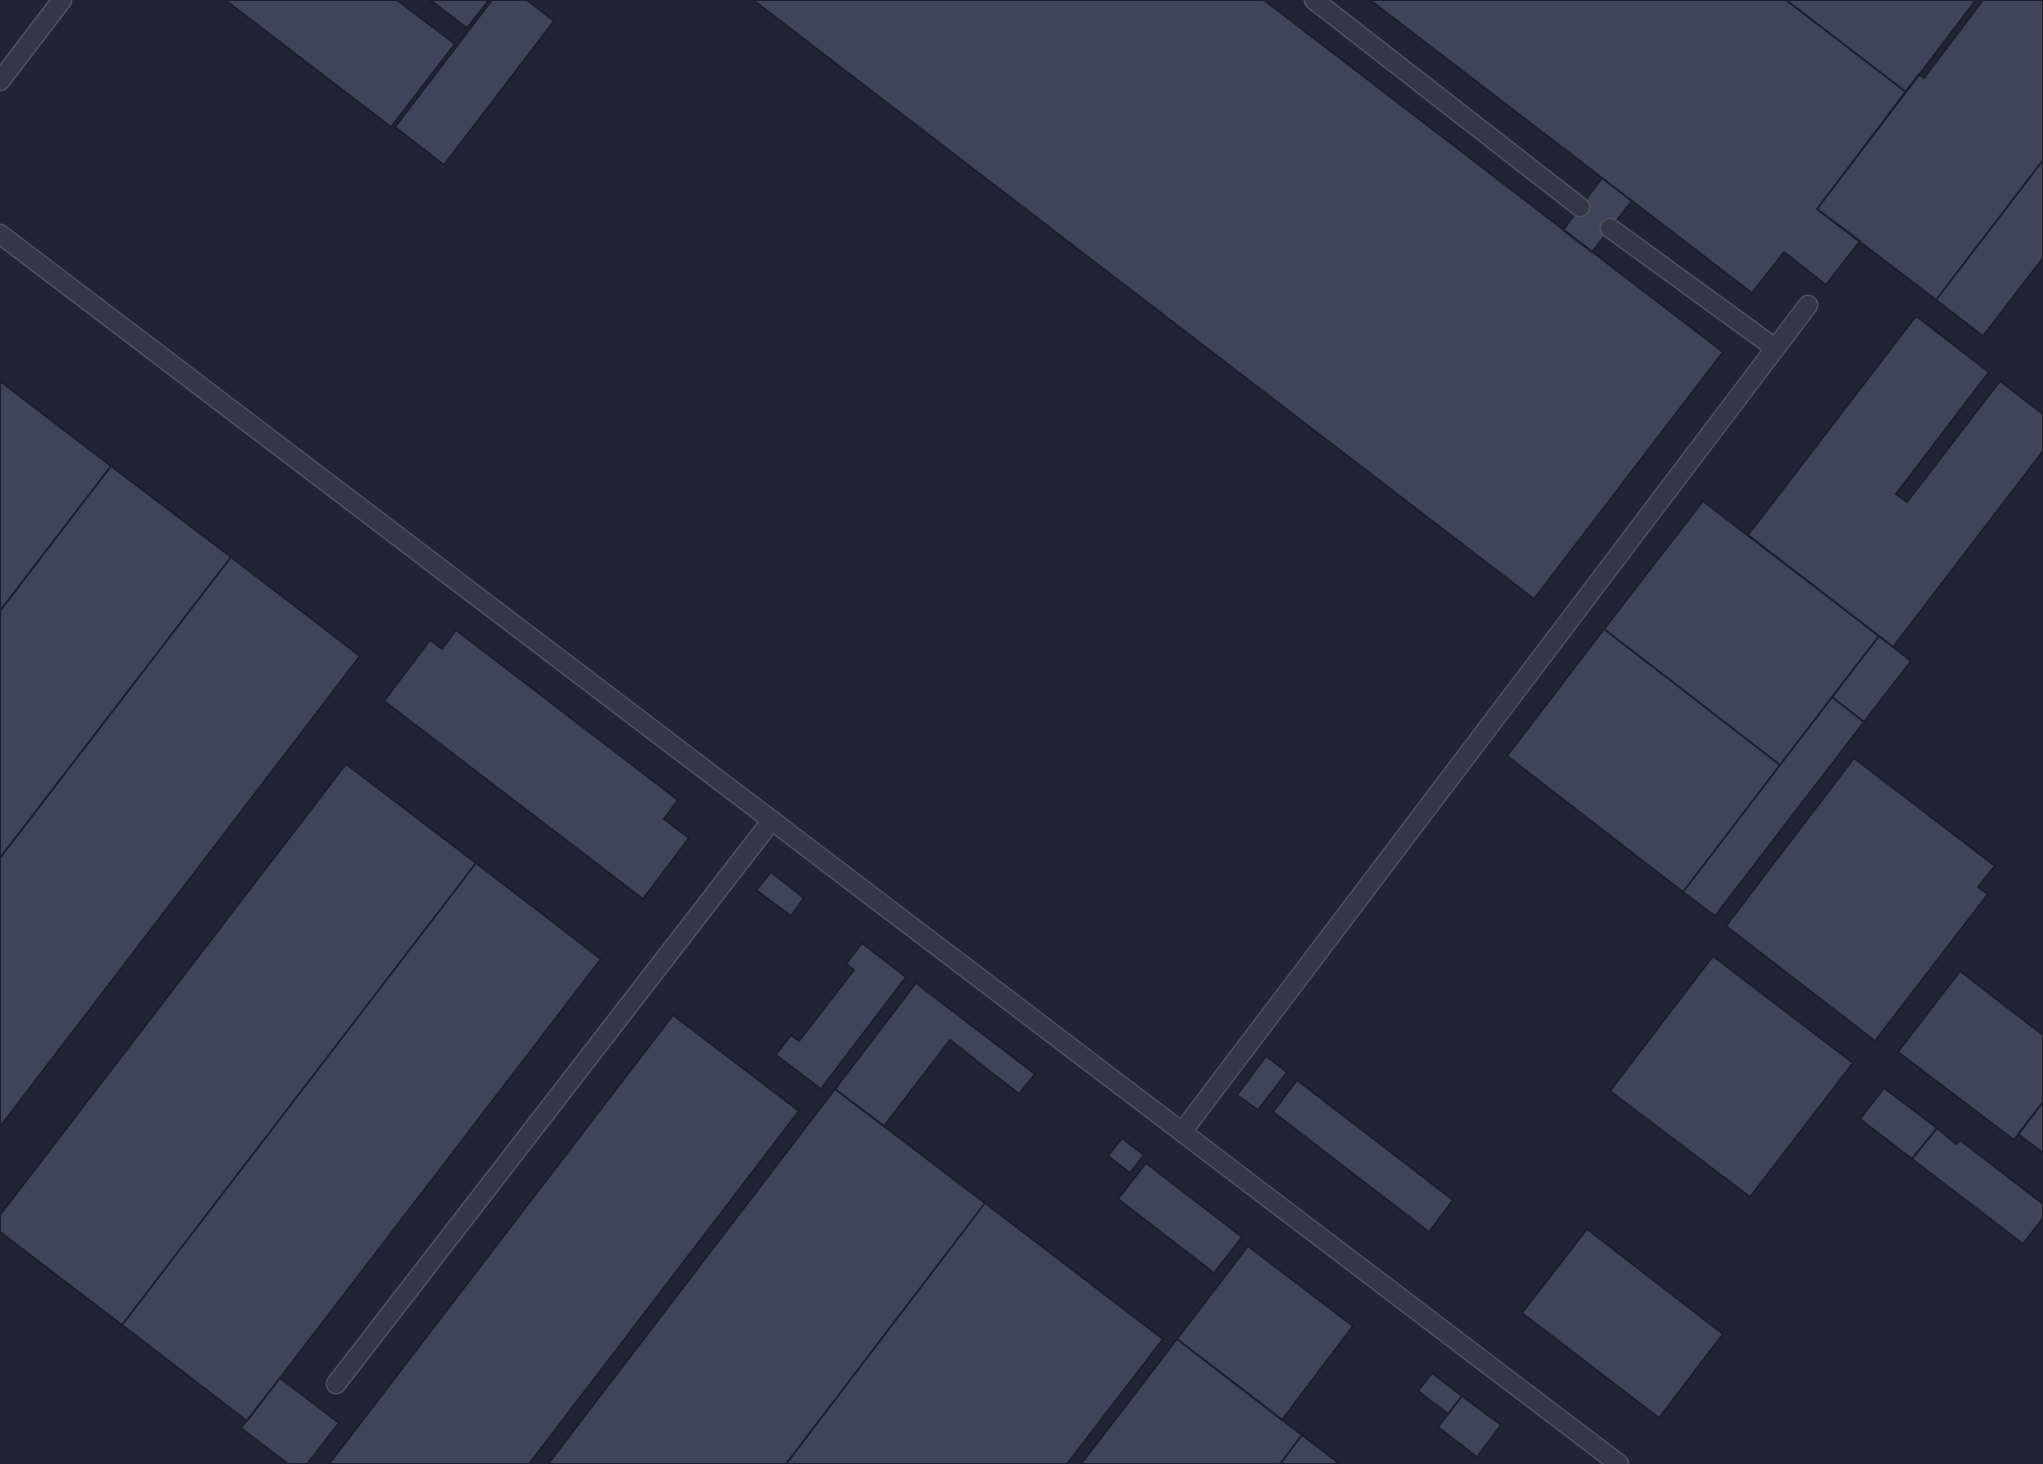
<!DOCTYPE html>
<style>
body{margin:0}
canvas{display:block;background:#202535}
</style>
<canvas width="2043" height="1464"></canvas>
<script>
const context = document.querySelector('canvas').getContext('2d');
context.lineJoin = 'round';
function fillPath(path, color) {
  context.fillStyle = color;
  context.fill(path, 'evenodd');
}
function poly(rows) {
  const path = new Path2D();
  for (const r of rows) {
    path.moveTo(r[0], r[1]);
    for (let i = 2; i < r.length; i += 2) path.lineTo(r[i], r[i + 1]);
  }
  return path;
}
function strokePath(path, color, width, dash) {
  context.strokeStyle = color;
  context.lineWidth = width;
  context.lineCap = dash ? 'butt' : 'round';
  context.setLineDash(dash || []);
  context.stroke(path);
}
const building = poly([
 [225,0,397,0,455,44,391,127,225,0],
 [430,0,489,0,467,28,430,0],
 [492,0,527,0,554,21,444,165,395,127,492,0],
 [753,0,1264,0,1723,352,1534,599,753,0],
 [1370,0,1786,0,1906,92,1817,209,1860,241,1826,285,1784,252,1752,293,1370,0],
 [1786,0,1976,0,1906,92,1786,0],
 [1983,0,2043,0,2043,160,1936,300,1817,209,1919,74,1924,78,1983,0],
 [2043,160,2043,258,1983,336,1936,300,2043,160],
 [1602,178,1632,201,1592,252,1563,230,1602,178],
 [1916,316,1989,372,1896,494,1907,502,2000,381,2043,414,2043,451,1893,647,1748,535,1916,316],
 [0,381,111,466,0,611,0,381],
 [111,466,231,557,0,858,0,611,111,466],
 [1703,501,1879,636,1780,765,1604,629,1703,501],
 [231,557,360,656,0,1127,0,858,231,557],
 [1604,629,1780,765,1683,892,1507,756,1604,629],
 [456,630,678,800,664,819,689,838,643,899,384,701,430,640,442,649,456,630],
 [1879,636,1911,661,1864,722,1832,697,1879,636],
 [1832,697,1864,722,1715,916,1683,892,1832,697],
 [1854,758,1995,866,1978,887,1988,894,1875,1041,1726,926,1854,758],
 [346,764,476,863,122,1325,0,1232,0,1215,346,764],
 [476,863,601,959,247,1421,122,1325,476,863],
 [771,872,804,898,791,916,756,890,771,872],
 [862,943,906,977,821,1089,776,1055,791,1035,799,1041,854,970,846,964,862,943],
 [1713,956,1853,1063,1750,1197,1610,1091,1713,956],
 [1960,971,2043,1035,2043,1102,2014,1140,1898,1052,1960,971],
 [916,983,1035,1074,1019,1094,950,1040,884,1126,835,1089,916,983],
 [673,1015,799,1111,529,1464,329,1464,673,1015],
 [1266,1056,1287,1072,1258,1110,1237,1095,1266,1056],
 [1297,1080,1453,1200,1429,1232,1273,1112,1297,1080],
 [1884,1088,1937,1128,1912,1159,1860,1119,1884,1088],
 [835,1089,985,1203,786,1464,548,1464,835,1089],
 [2043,1102,2043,1153,2018,1134,2043,1102],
 [1937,1128,1956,1144,1960,1140,2043,1204,2043,1218,2023,1244,1912,1159,1937,1128],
 [1122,1138,1144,1155,1130,1173,1108,1156,1122,1138],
 [1146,1163,1242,1237,1214,1273,1118,1199,1146,1163],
 [985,1203,1163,1339,1067,1464,786,1464,985,1203],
 [1587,1229,1723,1334,1659,1418,1522,1313,1587,1229],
 [1248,1246,1353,1326,1282,1420,1177,1339,1248,1246],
 [1177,1339,1302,1435,1280,1464,1081,1464,1177,1339],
 [1432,1373,1462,1396,1448,1414,1418,1391,1432,1373],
 [280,1378,339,1423,307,1464,288,1464,241,1428,280,1378],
 [1462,1396,1501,1425,1477,1457,1438,1427,1462,1396],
 [1302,1435,1340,1464,1280,1464,1302,1435]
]);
const lane = poly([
 [1314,0,1580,207],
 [0,81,62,0],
 [1610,228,1775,348],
 [0,234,1619,1464],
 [1182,1132,1808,305],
 [336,1384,772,820]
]);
fillPath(building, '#3f4558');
strokePath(building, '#1b1f2c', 2);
strokePath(lane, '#4e5261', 21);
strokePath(lane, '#343846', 18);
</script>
